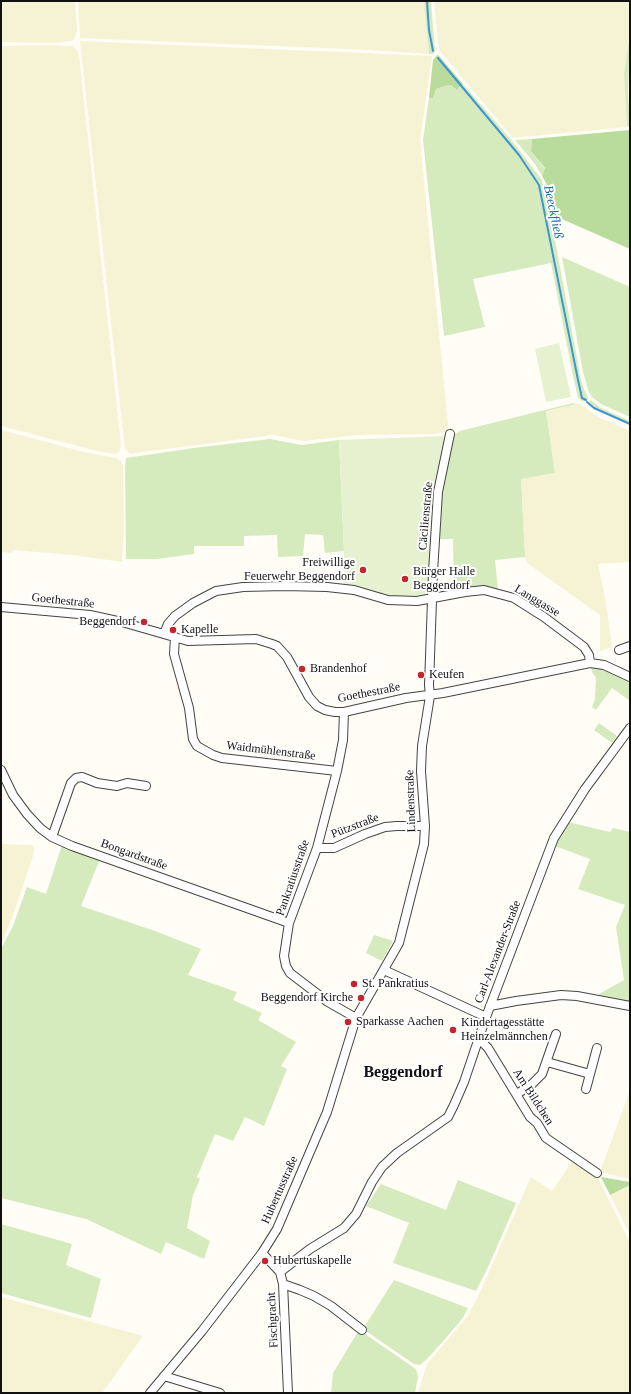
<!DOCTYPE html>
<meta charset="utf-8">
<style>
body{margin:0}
#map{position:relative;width:631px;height:1394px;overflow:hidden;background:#fffdf5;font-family:"Times New Roman",serif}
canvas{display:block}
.frame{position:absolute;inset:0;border:2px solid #111;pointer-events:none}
</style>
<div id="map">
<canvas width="631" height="1394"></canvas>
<div class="frame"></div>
</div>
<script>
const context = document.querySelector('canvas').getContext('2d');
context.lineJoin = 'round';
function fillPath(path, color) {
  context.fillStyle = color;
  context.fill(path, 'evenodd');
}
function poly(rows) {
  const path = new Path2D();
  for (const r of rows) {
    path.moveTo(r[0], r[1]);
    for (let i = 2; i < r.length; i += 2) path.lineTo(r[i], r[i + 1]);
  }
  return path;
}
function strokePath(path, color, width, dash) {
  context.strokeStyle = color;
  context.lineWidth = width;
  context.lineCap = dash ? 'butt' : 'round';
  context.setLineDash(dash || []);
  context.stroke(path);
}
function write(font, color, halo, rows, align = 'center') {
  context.font = font + ' "Times New Roman",serif';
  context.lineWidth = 4;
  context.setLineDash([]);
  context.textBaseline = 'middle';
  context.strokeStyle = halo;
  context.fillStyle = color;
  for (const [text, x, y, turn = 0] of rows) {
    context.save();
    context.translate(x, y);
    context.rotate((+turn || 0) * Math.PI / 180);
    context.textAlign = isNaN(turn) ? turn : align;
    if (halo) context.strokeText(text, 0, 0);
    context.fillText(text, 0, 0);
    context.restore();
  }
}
const farmland = poly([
 [1,1,75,1,77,30,75,38,72,41,55,43,1,42],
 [78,1,424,1,429,54,372,50,80,38],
 [434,1,630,1,630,34,624,73,627,127,513,138,440,51,438,43],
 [80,41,432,56,420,140,448,425,448,429,445,432,433,434,359,435,304,441,273,435,135,453,131,454,125,450],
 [49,45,72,46,77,50,79,55,121,445,120,450,116,454,97,451,1,426,1,46],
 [577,404,580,404,598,417,630,431,630,562,598,564,606,603,612,647,600,651,600,615,527,563,525,557,521,478,555,473,546,411],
 [1,430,84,452,116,458,121,461,123,467,124,520,122,562,74,555,13,550,12,553,1,552],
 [1,844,32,845,34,848,34,853,12,918,1,944],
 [630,1090,630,1179,600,1172],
 [573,1160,597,1176,630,1243,630,1393,418,1393,427,1364,466,1318,477,1299,531,1177,552,1191],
 [630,1185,630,1235,610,1195],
 [1,1297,143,1336,102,1393,1,1393]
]);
const green = poly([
 [424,1,431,1,435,51,433,54,429,54],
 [630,34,628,91,630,126,627,127,624,73],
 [463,84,513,142,542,180,555,240,581,380,584,389,588,398,584,402,578,398,572,371,551,263,473,279,485,327,444,336,423,140,429,98,433,98,436,89,445,86,451,85,457,90],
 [532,139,531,151,545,169,542,176,535,164,515,140],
 [562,257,630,287,630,417,601,404,592,397,588,390,583,372],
 [591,400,601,408,630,421,630,424,594,407,589,402],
 [573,403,577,404,546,411,555,473,521,479,525,557,495,560,498,590,483,586,454,590,453,539,438,539,439,506,452,436,460,431],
 [270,439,302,445,339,440,344,551,325,553,323,535,305,534,303,556,278,557,277,535,244,536,244,546,194,546,194,554,157,559,126,559,125,467,126,458,194,448],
 [591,667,603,669,630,682,630,701,612,688,596,710,592,707,595,699,596,678,592,672],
 [599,723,617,736,612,743,594,730],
 [568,822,610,832,613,828,630,832,630,1004,598,997,599,994,624,980,616,927,625,905,578,889,590,859,555,846,558,840],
 [62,845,100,859,81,906,155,931,201,949,188,975,237,992,233,1000,262,1013,258,1020,296,1042,281,1066,287,1069,264,1126,245,1117,233,1141,215,1134,197,1177,200,1179,193,1195,187,1228,210,1241,204,1259,166,1242,161,1254,86,1219,1,1198,1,949,13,926,27,887,46,894],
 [374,935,393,941,382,961,366,953],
 [458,1180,516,1203,489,1265,476,1291,393,1263,409,1223,366,1206,381,1184,446,1210],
 [1,1224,72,1244,66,1265,101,1279,91,1318,1,1293],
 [394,1280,468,1308,462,1319,446,1338,427,1359,420,1365,414,1364,408,1360,363,1329],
 [359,1330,416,1369,418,1377,415,1393,331,1393,333,1373]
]);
const forest = poly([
 [437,55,439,56,463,84,457,90,451,85,445,86,436,89,433,98,429,98,433,60],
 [630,130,630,249,555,216,546,183,542,176,545,168,531,151,532,139],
 [601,1177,630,1182,630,1185,610,1195]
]);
const pitch = poly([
 [559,343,571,397,546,402,535,349],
 [447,436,429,594,411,597,389,596,344,585,344,551,339,440]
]);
const stream = poly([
 [427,1,429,30,433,51],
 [438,58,519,155,539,185,578,380,582,398,586,400],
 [587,402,594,408,630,424]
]);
const minor = poly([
 [1,607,90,615,122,622,188,641,256,639,272,644,277,646,287,657,309,697,317,706,325,710,335,712,344,712,406,698,443,693,590,663,604,665,630,677],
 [164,634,168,624,175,616,193,603,216,591,243,587,285,586,327,587,354,590,388,600,417,601,465,592,484,590,514,598,544,617,584,647,589,655,590,663],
 [175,637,174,654,189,708,193,739,197,746,213,755,222,758,337,771],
 [619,650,630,646],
 [344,712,343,740,337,771,317,848,289,923,284,956,286,966,290,973,328,1002,356,1018],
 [1,770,13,795,27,814,40,828,52,837,72,846,289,923],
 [52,837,71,783,76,778,82,777,97,783,117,786,127,783,146,786],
 [317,848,334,848,365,834,385,827,397,826,425,826],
 [384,970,486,1017],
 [490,1006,516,1001,561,995,577,996,630,1006],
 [478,1038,488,1048,530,1117,537,1123,546,1138,597,1173],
 [547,1062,590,1074],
 [586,1089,597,1048],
 [517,1094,532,1084,542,1074,556,1034],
 [262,1253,280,1272,283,1284,288,1393],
 [280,1272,310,1249,344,1228,356,1214,372,1182,382,1167,397,1153,448,1117,454,1105,464,1082,486,1017,554,838,585,789,630,728],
 [283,1284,300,1290,314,1296,331,1306,362,1330],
 [164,1376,220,1393],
 [150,1393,202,1331,262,1253,277,1229,327,1112,356,1018,399,943,424,844,425,826,421,771,422,746,430,696,429,685,433,572,438,492,450,434]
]);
const markers = [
 [363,570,4,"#c4262e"],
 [405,579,4,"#c4262e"],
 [144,622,4,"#c4262e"],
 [173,630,4,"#c4262e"],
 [302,669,4,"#c4262e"],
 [421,675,4,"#c4262e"],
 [354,984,4,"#c4262e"],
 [361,998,4,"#c4262e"],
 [348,1022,4,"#c4262e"],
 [453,1030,4,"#c4262e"],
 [265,1261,4,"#c4262e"]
];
const streetNames = [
 ["Cäcilienstraße",426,516,-85],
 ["Goethestraße",63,601,6],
 ["Langgasse",537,601,31],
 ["Goethestraße",369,693,-11],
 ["Waidmühlenstraße",271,751,7],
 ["Lindenstraße",411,801,-92],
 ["Pützstraße",355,826,-21],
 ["Bongardstraße",134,855,20],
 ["Pankratiusstraße",293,878,-71],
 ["Carl-Alexander-Straße",498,952,-69],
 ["Am Bildchen",533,1097,57],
 ["Hubertusstraße",280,1190,-66],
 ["Fischgracht",273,1320,-93]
];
const poiNames = [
 ["Freiwillige",355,563,"right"],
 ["Feuerwehr Beggendorf",355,577,"right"],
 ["Bürger Halle",413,572],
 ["Beggendorf",413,586],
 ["Beggendorf",136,622,"right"],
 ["Kapelle",181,630],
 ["Brandenhof",310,669],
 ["Keufen",429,675],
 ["St. Pankratius",362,984],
 ["Beggendorf Kirche",353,998,"right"],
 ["Sparkasse Aachen",356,1022],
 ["Kindertagesstätte",461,1023],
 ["Heinzelmännchen",461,1037],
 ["Hubertuskapelle",273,1261]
];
const waterNames = [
 ["Beeckfließ",553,212,78]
];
const districtNames = [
 ["Beggendorf",403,1073]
];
fillPath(farmland, '#f6f3d4');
fillPath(green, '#d5ebbd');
fillPath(forest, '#b9dc9c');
fillPath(pitch, '#e6f2cf');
strokePath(stream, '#3f96cf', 2);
strokePath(minor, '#444', 10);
strokePath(minor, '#fff', 8);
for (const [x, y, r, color] of markers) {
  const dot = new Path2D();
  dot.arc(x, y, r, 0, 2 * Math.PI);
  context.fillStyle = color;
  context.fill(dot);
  strokePath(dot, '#fff', 1.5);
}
write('12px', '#111', '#fff', streetNames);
write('12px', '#111', '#fff', poiNames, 'left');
write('italic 13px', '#1768a6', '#fff', waterNames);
write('bold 16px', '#111', '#fff', districtNames);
</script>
